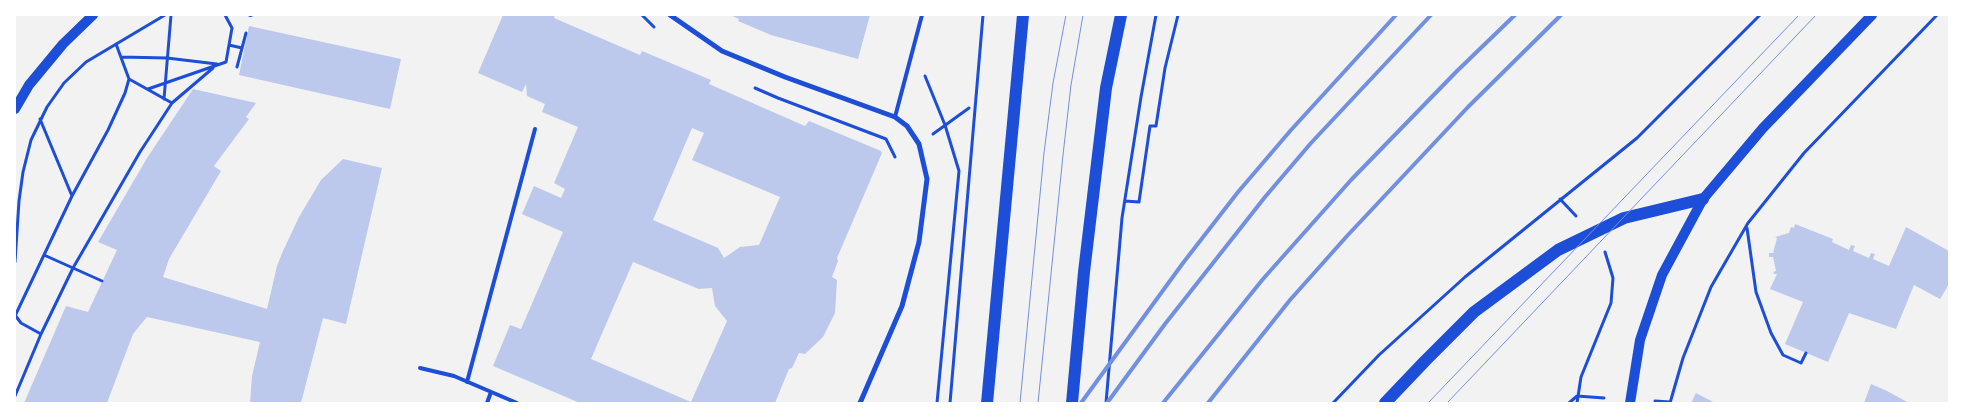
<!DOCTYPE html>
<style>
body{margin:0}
#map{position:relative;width:1964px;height:418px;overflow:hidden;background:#f2f2f2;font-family:"Space Grotesk",sans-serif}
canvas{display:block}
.frame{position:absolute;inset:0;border:16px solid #fff;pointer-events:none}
</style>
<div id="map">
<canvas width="1964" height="418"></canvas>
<div class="frame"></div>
</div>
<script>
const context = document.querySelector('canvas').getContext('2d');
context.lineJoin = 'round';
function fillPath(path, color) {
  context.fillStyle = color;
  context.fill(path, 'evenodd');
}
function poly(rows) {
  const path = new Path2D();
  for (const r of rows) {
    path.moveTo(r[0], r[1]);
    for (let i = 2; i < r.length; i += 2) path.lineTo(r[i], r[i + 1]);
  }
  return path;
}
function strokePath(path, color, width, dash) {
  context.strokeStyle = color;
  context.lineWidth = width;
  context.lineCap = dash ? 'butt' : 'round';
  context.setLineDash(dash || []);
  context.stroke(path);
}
const building = poly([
 [503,15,555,15,554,18,640,55,642,51,711,80,709,84,805,126,809,121,881,151,882,153,837,258,838,261,832,277,837,280,835,313,823,337,805,354,799,353,792,368,789,369,775,403,580,403,493,366,510,325,521,329,563,232,522,214,534,186,561,198,565,189,554,183,578,127,542,112,545,104,527,96,526,84,522,92,478,73],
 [692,128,704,133,692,160,780,197,759,245,740,247,724,258,718,248,653,220],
 [633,262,699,289,712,288,715,306,727,321,691,402,591,359],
 [730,15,870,15,858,59,771,35,738,21,739,19],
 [249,26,401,59,390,109,239,75],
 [193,89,256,103,246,117,249,119,214,166,221,171,169,259,163,277,267,309,277,266,283,251,299,217,321,180,343,159,382,168,346,324,323,318,301,403,250,403,252,376,260,342,147,317,133,334,107,403,24,403,66,306,88,312,117,250,98,242,147,158],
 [1795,224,1833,239,1832,242,1849,250,1851,245,1855,246,1853,251,1869,258,1871,253,1875,254,1873,259,1889,266,1906,227,1949,251,1949,284,1940,299,1914,285,1896,329,1849,313,1828,362,1785,344,1803,302,1770,289,1777,274,1774,274,1773,272,1776,271,1773,257,1769,257,1769,253,1773,253,1777,238,1775,237,1789,233,1791,227,1794,228],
 [1871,384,1887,391,1909,403,1864,403],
 [1696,393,1715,403,1691,403]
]);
const path = poly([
 [642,15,654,27],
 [229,45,242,48],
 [121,57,167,58,217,64],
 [237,67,246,33],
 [925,76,945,125,959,171,937,403],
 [755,88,778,98,886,139,895,157],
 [148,89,226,62,232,28,225,15],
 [164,99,171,15],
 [172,103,213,68],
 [40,119,72,196],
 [933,134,969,108],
 [1560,199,1576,216],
 [1125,201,1139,202,1150,126,1156,126,1165,68,1178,15],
 [1747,228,1756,292,1771,333,1783,355,1801,363,1806,353],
 [44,255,102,281],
 [15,262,19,201,23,172,31,140,47,107,64,83,86,62,165,15],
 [15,315,21,323,41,334],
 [15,316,72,196,108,130,125,93,129,79,116,44],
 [15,396,41,334,73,268,140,152,172,103,129,79],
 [1655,401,1670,402],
 [950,403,983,15],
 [1106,403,1122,218,1141,97,1156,15],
 [1333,403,1379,355,1465,277,1637,138,1760,15],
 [1569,403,1577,396,1604,398],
 [1577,403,1581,377,1611,303,1613,278,1605,252],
 [1670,403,1683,358,1711,287,1748,223,1804,153,1937,15]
]);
const service = poly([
 [250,15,251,15],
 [895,117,922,15],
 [420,368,454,376,517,403],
 [467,382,535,129],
 [487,403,491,392]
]);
const minor = poly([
 [670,15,722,51,785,77,895,117,907,126,919,144,927,179,919,242,902,306,860,403]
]);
const secondary = poly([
 [15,109,29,85,63,44,93,15],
 [1630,403,1640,340,1662,275,1703,199,1763,128,1872,15]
]);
const primary = poly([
 [987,403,1023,15],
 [1072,403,1084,272,1106,88,1121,15],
 [1385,403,1425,361,1474,312,1558,250,1624,218,1703,199]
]);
const tram = poly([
 [1020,403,1044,153,1053,83,1066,15],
 [1038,403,1063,155,1071,85,1083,15],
 [1428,403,1799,15],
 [1447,403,1816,15]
]);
const rail = poly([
 [1081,403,1183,263,1238,192,1291,130,1396,15],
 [1107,403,1165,324,1265,197,1311,143,1431,15],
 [1163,403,1263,279,1351,180,1457,71,1515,15],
 [1208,403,1290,300,1347,236,1468,107,1561,15]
]);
fillPath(building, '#bdc9ec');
strokePath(path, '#1d4ed8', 3);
strokePath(service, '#1d4ed8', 4);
strokePath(minor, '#1d4ed8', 5);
strokePath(secondary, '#1d4ed8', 10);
strokePath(primary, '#1d4ed8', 12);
strokePath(tram, '#7290e2', 1);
strokePath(rail, '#7290e2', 4);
</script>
